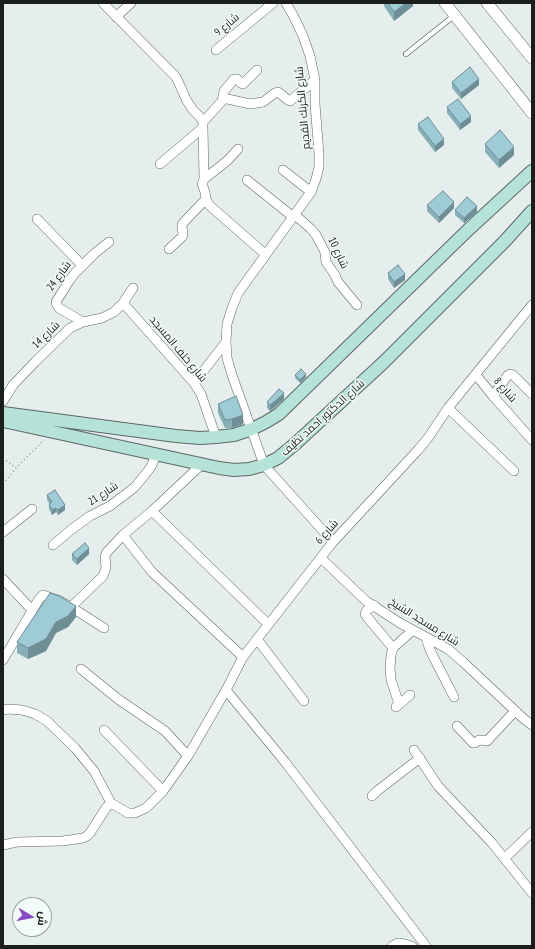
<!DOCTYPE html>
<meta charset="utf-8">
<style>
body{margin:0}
#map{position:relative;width:535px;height:949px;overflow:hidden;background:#e5eeed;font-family:"PT Sans Narrow",Cairo,sans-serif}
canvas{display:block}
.frame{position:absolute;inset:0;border:4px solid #1b1e1d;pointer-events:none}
.north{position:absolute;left:12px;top:897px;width:40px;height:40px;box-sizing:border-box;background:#f2fbfa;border:1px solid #9ca3a2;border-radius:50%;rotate:100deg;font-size:11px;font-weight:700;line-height:16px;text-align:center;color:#1b1e1d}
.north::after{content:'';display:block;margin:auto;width:14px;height:18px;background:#884bc2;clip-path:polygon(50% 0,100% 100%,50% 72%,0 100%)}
</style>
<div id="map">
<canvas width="535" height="949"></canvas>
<div class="frame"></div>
<div class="north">ش</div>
</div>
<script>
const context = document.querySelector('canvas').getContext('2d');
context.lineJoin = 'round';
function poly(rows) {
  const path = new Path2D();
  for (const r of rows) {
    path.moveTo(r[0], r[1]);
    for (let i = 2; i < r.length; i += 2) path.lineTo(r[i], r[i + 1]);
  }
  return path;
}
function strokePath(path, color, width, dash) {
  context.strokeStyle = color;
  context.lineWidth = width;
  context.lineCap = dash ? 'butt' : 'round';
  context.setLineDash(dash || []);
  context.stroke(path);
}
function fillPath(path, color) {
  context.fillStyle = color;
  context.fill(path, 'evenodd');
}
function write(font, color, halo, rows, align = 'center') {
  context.font = font + ' "PT Sans Narrow",Cairo,sans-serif';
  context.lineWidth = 3;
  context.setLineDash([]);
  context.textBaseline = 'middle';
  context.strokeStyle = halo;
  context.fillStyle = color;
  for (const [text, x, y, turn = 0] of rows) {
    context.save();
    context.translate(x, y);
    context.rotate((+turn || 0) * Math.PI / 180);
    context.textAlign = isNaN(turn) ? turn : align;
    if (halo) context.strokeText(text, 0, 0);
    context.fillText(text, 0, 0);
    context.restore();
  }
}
const path = poly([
 [3,458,16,468],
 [3,484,16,468,44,440]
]);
const service = poly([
 [406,54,455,15]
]);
const minor = poly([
 [103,3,176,77,187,101,193,110,200,117,203,122,203,127,199,131,160,164],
 [286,3,294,17,303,36,310,56,315,80,315,104,319,154,319,167,316,179,311,192,238,293,232,308,227,324,226,342,227,358,232,375,264,465,333,542],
 [116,17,131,3],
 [216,50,273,3],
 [223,98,250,104,263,102,275,93,278,92,288,100,290,101,315,80],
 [203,122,222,101,224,91,234,79,237,79,241,83,243,84,257,70],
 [203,127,204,179],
 [238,149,227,161,204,179,202,184,205,192,206,199,209,205,265,254],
 [283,170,311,192],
 [247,180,292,216],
 [294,214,311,229,316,235,325,252,326,262,335,275,338,282,357,305],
 [37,219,82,265],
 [169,249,182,237,183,234,182,225,183,223,206,199],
 [123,303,194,383,201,394,216,437],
 [83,322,59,308,57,305,56,302,69,281,75,273,95,253,109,242],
 [476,375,493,396,532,440],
 [194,383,226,342],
 [493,396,508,375,511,374,513,375,532,394],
 [3,401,13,385,35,362,70,328,83,322,102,318,114,312,123,303,133,288],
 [448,408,514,471],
 [152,511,268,624],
 [3,532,32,509],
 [123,535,152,572,243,657],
 [53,545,72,529,90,516,110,506,135,487,151,467,156,455],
 [321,558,366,601,400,623,448,649,463,662,524,719,532,725],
 [3,579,32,610],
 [374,605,367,610,365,614,367,617,393,648],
 [71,607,103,576,106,568,105,556,107,552,123,535,152,511,201,465],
 [426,638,430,650,437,664,454,697],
 [257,639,304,701],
 [3,660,39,599,43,595,58,600,71,607,104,628],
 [81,669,118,699,165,731,188,756],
 [226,690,285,762,426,946],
 [399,704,391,680,390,668,391,655,393,648,413,630],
 [396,707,410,695],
 [3,710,9,709,22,710,35,714,47,721,75,748,94,771,111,803,128,813,135,813,146,808,163,791,188,756,226,690,243,657,333,542,418,450,428,438,448,408,532,305],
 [457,726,473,743,475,743,479,740,487,741,515,711],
 [104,730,163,791],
 [414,750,438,786,492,843,532,893],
 [372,796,377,791,420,758],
 [3,845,17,842,63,841,83,838,87,836,90,833,106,808,111,803],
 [505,858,532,832],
 [392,946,398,943,401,943,412,946]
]);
const tertiary = poly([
 [445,3,532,113],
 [487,3,532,58]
]);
const secondary = poly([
 [3,413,176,436,200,438,216,437,234,435,252,429,266,422,279,414,469,229,532,171],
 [3,421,219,468,234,470,249,469,264,465,278,458,295,444,384,362,505,241,532,211]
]);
const wall = poly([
 [384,3,413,3,413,6,394,21,384,6],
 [452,82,479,85,461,99,452,88],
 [447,107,471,122,460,130,447,113],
 [418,124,444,145,435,152,418,130],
 [485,144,514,155,499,168,485,152],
 [427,205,454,208,439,223,427,211],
 [455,210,477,212,464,223,455,215],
 [388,273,405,280,394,288,388,279],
 [295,375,306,377,300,383,295,378],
 [284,399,274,408,270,411,267,408,267,402],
 [218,404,243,424,232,428,225,428,218,413],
 [47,495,65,510,58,515,56,512,52,515,49,509,49,504,50,504,47,500],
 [72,554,89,554,77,565,72,560],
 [76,617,68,627,56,633,46,651,28,659,17,653,17,642]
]);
const shadedWall = poly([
 [406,3,413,3,413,6,394,21,394,12],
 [479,79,479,85,461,99,461,93],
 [471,116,471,122,460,130,460,124],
 [444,139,444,145,435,152,435,146],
 [514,147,514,155,499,168,499,160],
 [454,202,454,208,439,223,439,217],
 [477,206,477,212,464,223,464,218],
 [405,274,405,280,394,288,394,282],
 [306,374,306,377,300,383,300,380],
 [284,393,284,399,274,408,270,411,270,405],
 [243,415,243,424,232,428,232,419],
 [65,505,65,510,58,515,58,510],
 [56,508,56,512,52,515,52,510],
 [89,548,89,554,77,565,77,559],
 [76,606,76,617,68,627,56,633,46,651,28,659,28,648,56,622]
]);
const building = poly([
 [388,3,406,3,394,12,388,3],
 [470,67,479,79,461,93,452,82,470,67],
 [458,99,471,116,460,124,447,107,458,99],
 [428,117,444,139,435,146,418,124,428,117],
 [500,130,514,147,499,160,485,144,500,130],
 [443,191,454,202,439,217,427,205,443,191],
 [467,197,477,206,464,218,455,210,467,197],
 [398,265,405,274,394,282,388,273,398,265],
 [301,369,306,374,300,380,295,375,301,369],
 [279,389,284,393,274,402,270,405,267,402,279,389],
 [236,396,243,415,232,419,225,420,218,404,236,396],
 [55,490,65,505,58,510,56,508,52,510,49,504,52,502,47,495,55,490],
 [85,543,89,548,77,559,72,554,85,543],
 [50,593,59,596,76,606,68,616,56,622,46,639,28,648,17,642,50,593]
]);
const streetNames = [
 ["شارع 9",227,25,-40],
 ["شارع الكرنك القديم",303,108,-95],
 ["شارع 10",338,253,65],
 ["شارع 24",59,276,-54],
 ["شارع 14",46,335,-44],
 ["شارع خلف المسجد",178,349,50],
 ["شارع 8",505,390,49],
 ["شارع الدكتور احمد نظيف",323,418,-42],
 ["شارع 21",103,494,-33],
 ["شارع 6",327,532,-49],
 ["شارع مسجد الشيخ",424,622,32]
];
strokePath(service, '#5f6666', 6);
strokePath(minor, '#5f6666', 10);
strokePath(tertiary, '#5f6666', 12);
strokePath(secondary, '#5f6666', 14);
strokePath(path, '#8d9493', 1.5, [1, 3]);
strokePath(service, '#fff', 4.5);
strokePath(minor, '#fff', 9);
strokePath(tertiary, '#fff', 11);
strokePath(secondary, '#b5e3d7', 12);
fillPath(wall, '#88afb7');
fillPath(shadedWall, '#6f8e95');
fillPath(building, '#9ecbd5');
strokePath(building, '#6f8e95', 1);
write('11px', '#1b1e1d', '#f2fbfa', streetNames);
</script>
